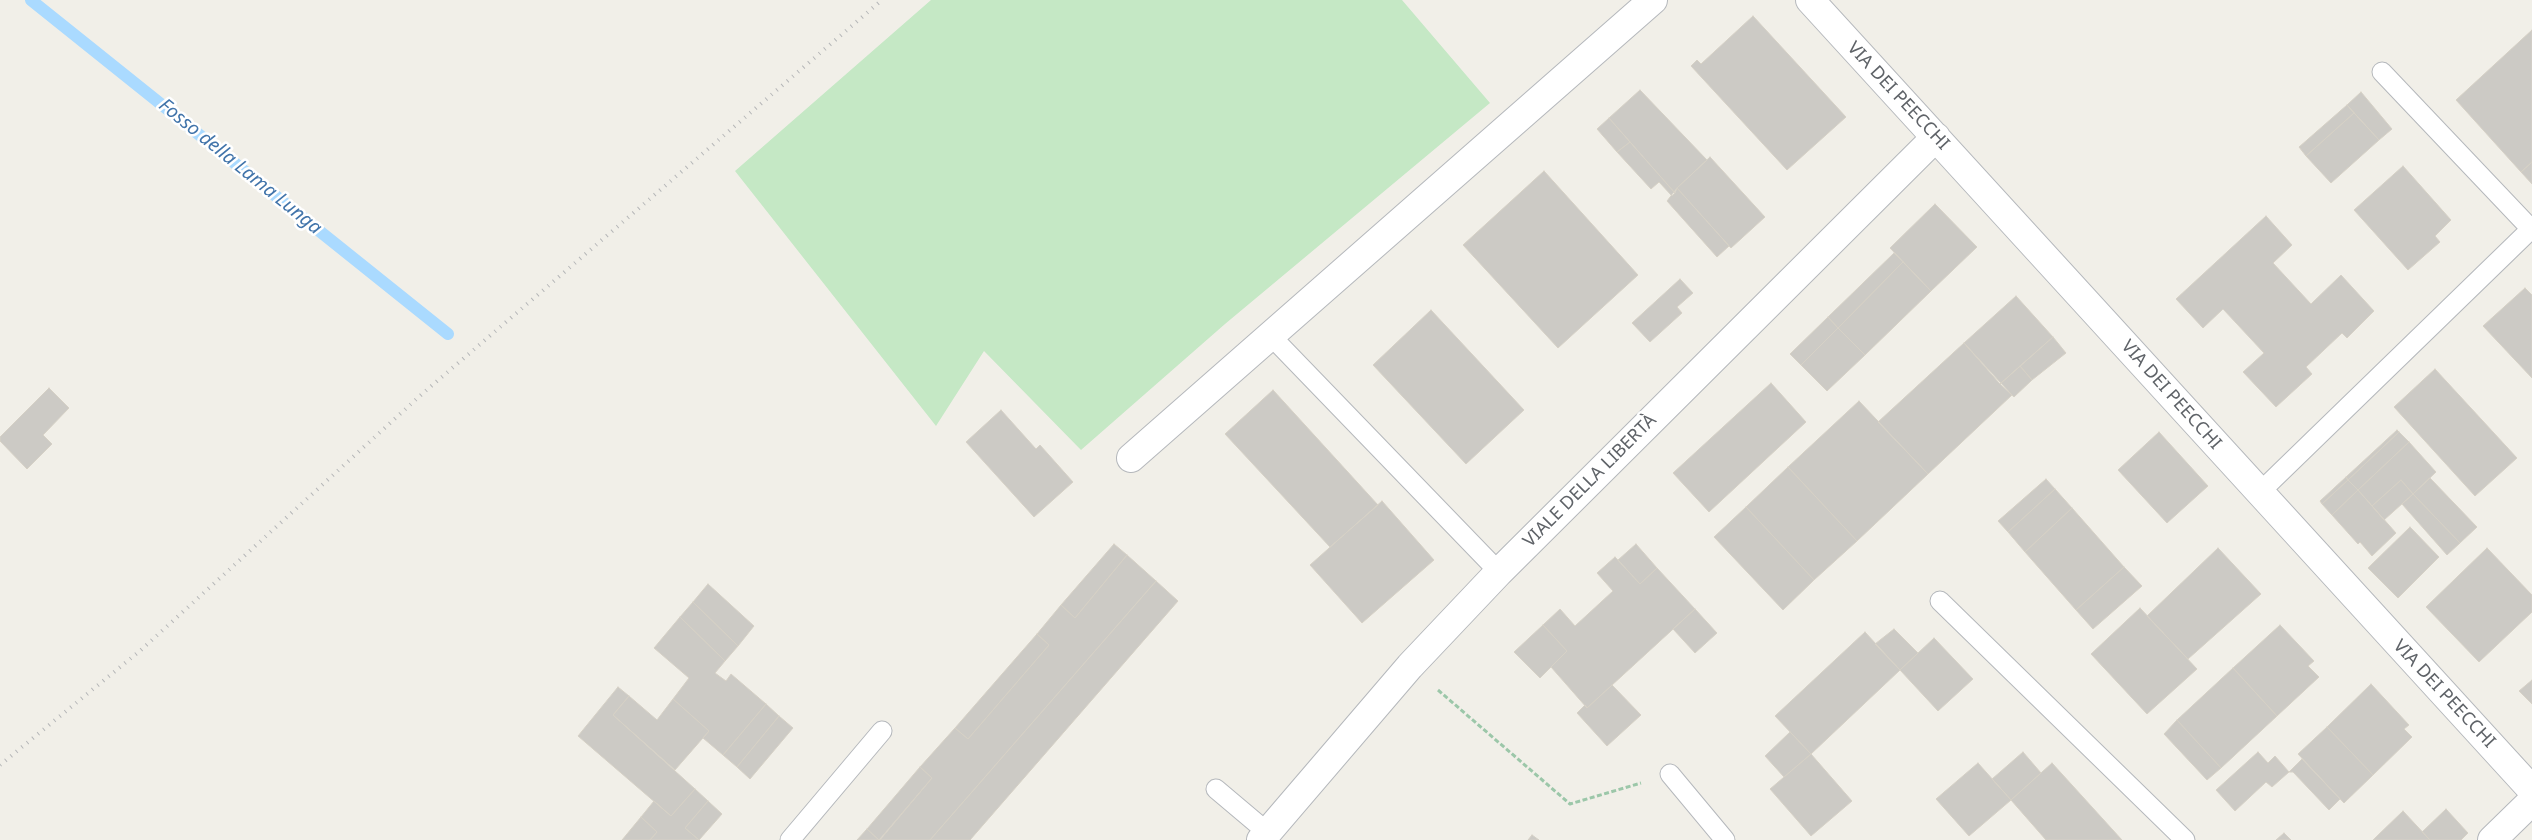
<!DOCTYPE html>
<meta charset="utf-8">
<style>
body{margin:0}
canvas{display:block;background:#f1efe8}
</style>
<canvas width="2532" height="840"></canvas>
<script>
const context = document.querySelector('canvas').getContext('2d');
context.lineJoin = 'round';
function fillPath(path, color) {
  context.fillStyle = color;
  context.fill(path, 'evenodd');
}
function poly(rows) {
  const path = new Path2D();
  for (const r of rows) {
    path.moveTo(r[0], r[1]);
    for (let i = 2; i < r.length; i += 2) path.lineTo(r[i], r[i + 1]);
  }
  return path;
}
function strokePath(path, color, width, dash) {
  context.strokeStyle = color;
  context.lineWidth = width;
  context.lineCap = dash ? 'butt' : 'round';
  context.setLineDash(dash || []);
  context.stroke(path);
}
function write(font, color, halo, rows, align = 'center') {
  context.font = font + ' "Noto Sans",sans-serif';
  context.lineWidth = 5;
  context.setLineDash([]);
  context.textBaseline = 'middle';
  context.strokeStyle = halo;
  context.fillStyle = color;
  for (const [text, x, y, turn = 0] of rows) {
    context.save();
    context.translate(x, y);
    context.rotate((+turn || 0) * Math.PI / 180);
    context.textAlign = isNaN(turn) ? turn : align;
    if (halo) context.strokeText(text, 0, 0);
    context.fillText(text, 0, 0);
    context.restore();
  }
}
const green = poly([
 [931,0,1402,0,1490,103,1225,324,1081,450,984,351,936,426,735,171]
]);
const stream = poly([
 [31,0,448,334]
]);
const building = poly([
 [1753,16,1846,117,1787,170,1691,66,1697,60,1701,64,1753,16],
 [2532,30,2532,162,2521,172,2456,100,2532,30],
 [1640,90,1707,160,1677,188,1675,193,1609,118,1640,90],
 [2361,92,2392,129,2379,140,2347,105,2361,92],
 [2347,105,2354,113,2306,156,2299,147,2347,105],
 [2354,113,2379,140,2331,183,2306,156,2354,113],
 [1609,118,1630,142,1617,152,1597,129,1609,118],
 [1630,142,1675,193,1672,196,1659,182,1651,189,1617,152,1630,142],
 [1710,157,1765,217,1731,248,1677,188,1710,157],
 [2532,162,2532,184,2521,172,2532,162],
 [2403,166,2451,220,2435,236,2440,242,2408,270,2354,210,2403,166],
 [1544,171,1638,275,1558,348,1463,245,1544,171],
 [1677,188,1729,246,1717,257,1667,201,1677,188],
 [1935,204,1977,247,1931,291,1890,248,1935,204],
 [2266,216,2292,245,2273,263,2311,304,2341,275,2374,311,2347,338,2342,333,2306,367,2312,374,2276,407,2243,372,2264,353,2223,309,2203,328,2176,299,2266,216],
 [1894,253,1903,262,1838,328,1828,317,1894,253],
 [1903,262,1931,291,1865,355,1838,328,1903,262],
 [1680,279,1693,293,1677,307,1682,313,1650,342,1632,323,1680,279],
 [2525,288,2532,295,2532,378,2483,326,2525,288],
 [2016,296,2053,337,2000,384,1964,343,2016,296],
 [1431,310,1524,410,1466,464,1373,365,1431,310],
 [1828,317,1838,328,1801,365,1790,354,1828,317],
 [1838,328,1865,355,1827,391,1801,365,1838,328],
 [2053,337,2066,353,2032,380,2020,366,2053,337],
 [1964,343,2012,395,1928,474,1878,422,1964,343],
 [2020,366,2032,380,2014,397,2000,384,2020,366],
 [2435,369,2517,458,2475,496,2394,407,2435,369],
 [1771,383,1806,422,1709,512,1673,473,1771,383],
 [49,388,69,408,43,435,52,444,27,469,0,441,0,437,49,388],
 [1273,390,1378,505,1330,547,1225,434,1273,390],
 [1859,401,1928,474,1857,541,1788,467,1859,401],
 [1001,410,1036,449,1040,445,1073,482,1034,517,966,442,1001,410],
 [2397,430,2399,432,2348,480,2346,477,2397,430],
 [2159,432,2208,486,2167,523,2118,470,2159,432],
 [2399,432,2409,442,2358,490,2348,480,2399,432],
 [2409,442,2436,472,2413,494,2401,480,2372,506,2358,490,2409,442],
 [1788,467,1857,541,1814,580,1746,507,1788,467],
 [2346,477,2348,480,2322,504,2320,501,2346,477],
 [2430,478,2477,527,2460,543,2413,494,2430,478],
 [2046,479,2055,489,2008,532,1998,521,2046,479],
 [2348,480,2358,490,2332,515,2322,504,2348,480],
 [2401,480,2413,494,2384,520,2372,506,2401,480],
 [2055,489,2072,508,2025,552,2008,532,2055,489],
 [2358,490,2396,533,2372,556,2360,542,2358,544,2332,515,2358,490],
 [2413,494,2460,543,2447,555,2402,504,2413,494],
 [1382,501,1434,560,1362,623,1310,565,1382,501],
 [1746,507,1814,580,1783,610,1714,537,1746,507],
 [2072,508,2124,567,2076,610,2025,552,2072,508],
 [2410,527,2439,557,2398,598,2368,568,2410,527],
 [1114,544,1127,555,1075,618,1061,605,1114,544],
 [1636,544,1657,568,1640,584,1618,560,1636,544],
 [2218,548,2261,594,2188,659,2147,616,2218,548],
 [2487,548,2532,595,2532,612,2479,662,2426,607,2487,548],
 [1127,555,1156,581,930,840,880,840,932,778,920,767,955,728,968,739,1049,645,1037,634,1061,605,1075,618,1127,555],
 [1615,557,1640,584,1657,568,1695,609,1587,708,1551,667,1567,651,1543,625,1560,609,1575,626,1613,591,1597,573,1615,557],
 [2124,567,2142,586,2093,629,2076,610,2124,567],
 [1156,581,1178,601,970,840,930,840,1156,581],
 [708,584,754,626,738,646,693,602,708,584],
 [693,602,738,646,725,661,680,617,693,602],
 [2140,608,2197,669,2147,714,2091,654,2140,608],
 [1695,609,1717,633,1695,653,1673,629,1695,609],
 [680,617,725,661,715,673,726,681,731,674,766,704,723,755,703,738,709,731,673,699,689,678,654,648,680,617],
 [1543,625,1567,651,1540,678,1514,652,1543,625],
 [2280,625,2314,661,2308,666,2319,677,2277,716,2233,668,2280,625],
 [1894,629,1918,653,1900,670,1875,644,1894,629],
 [1865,632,1900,670,1811,754,1775,716,1865,632],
 [1037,634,1049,645,968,739,955,728,1037,634],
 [1934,638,1973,679,1938,711,1900,670,1934,638],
 [2233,668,2277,716,2221,768,2177,720,2233,668],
 [2532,680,2532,704,2519,691,2532,680],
 [2371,684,2409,725,2404,729,2412,737,2373,775,2327,727,2371,684],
 [1612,685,1641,715,1607,746,1577,713,1585,705,1587,708,1612,685],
 [618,687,629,696,613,715,695,789,671,816,578,736,618,687],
 [629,696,657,720,673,699,709,731,675,770,613,715,629,696],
 [766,704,779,716,737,767,723,755,766,704],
 [779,716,793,728,750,779,737,767,779,716],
 [2177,720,2221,768,2207,780,2164,734,2177,720],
 [2327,727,2373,775,2344,803,2298,754,2327,727],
 [1790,732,1811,754,1784,777,1765,756,1790,732],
 [2023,752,2041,773,2011,800,1992,779,2023,752],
 [2258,752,2268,763,2275,756,2289,772,2272,787,2266,782,2235,811,2216,790,2258,752],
 [1811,754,1852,801,1811,836,1770,789,1811,754],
 [2302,759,2340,799,2329,810,2293,772,2289,772,2302,759],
 [1978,763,2011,800,1969,836,1936,799,1978,763],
 [2052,763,2122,840,2046,840,2011,800,2052,763],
 [920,767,932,778,879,840,867,829,920,767],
 [695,789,708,801,685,828,699,840,650,840,657,832,641,817,654,801,671,816,695,789],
 [708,801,722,814,699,840,685,828,708,801],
 [2446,809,2468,833,2461,840,2430,840,2422,832,2446,809],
 [2403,811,2430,840,2373,840,2376,837,2403,811],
 [641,817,657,832,650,840,622,840,641,817],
 [867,829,879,840,857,840,867,829],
 [2284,833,2291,840,2276,840,2284,833],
 [1532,835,1539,840,1528,840,1532,835]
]);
const path = poly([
 [1438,690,1570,804,1641,783]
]);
const lane = poly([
 [2382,72,2532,230],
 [1271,336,1499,572],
 [2259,493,2531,229],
 [1940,601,2185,840],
 [1670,774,1725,840],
 [1216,789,1267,832],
 [790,840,882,731]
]);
const street = poly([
 [1810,0,2532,790],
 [1131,458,1653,0],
 [1261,840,1410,666,1499,572,1936,137],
 [2492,840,2532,801]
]);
const rail = poly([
 [0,765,141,650,422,394,882,0]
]);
const streetNames = [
 ["VIA DEI PEECCHI",1898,96,47],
 ["VIA DEI PEECCHI",2171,395,48],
 ["VIALE DELLA LIBERTÀ",1590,481,-45],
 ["VIA DEI PEECCHI",2444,694,47]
];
const waterNames = [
 ["Fosso della Lama Lunga",240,167,39]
];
fillPath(green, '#c5e8c5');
strokePath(stream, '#aadaff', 12);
fillPath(building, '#cccac5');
strokePath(building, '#d6d1c6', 1);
strokePath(lane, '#b5b8bc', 21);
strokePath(street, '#b5b8bc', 30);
strokePath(path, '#9cc7a9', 3, [5, 2.5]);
strokePath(lane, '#fff', 19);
strokePath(street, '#fff', 28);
strokePath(rail, '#b6b7b8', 4, [1, 6]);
write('18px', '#5f6368', '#fff', streetNames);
write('italic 19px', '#4174aa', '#fff', waterNames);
</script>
